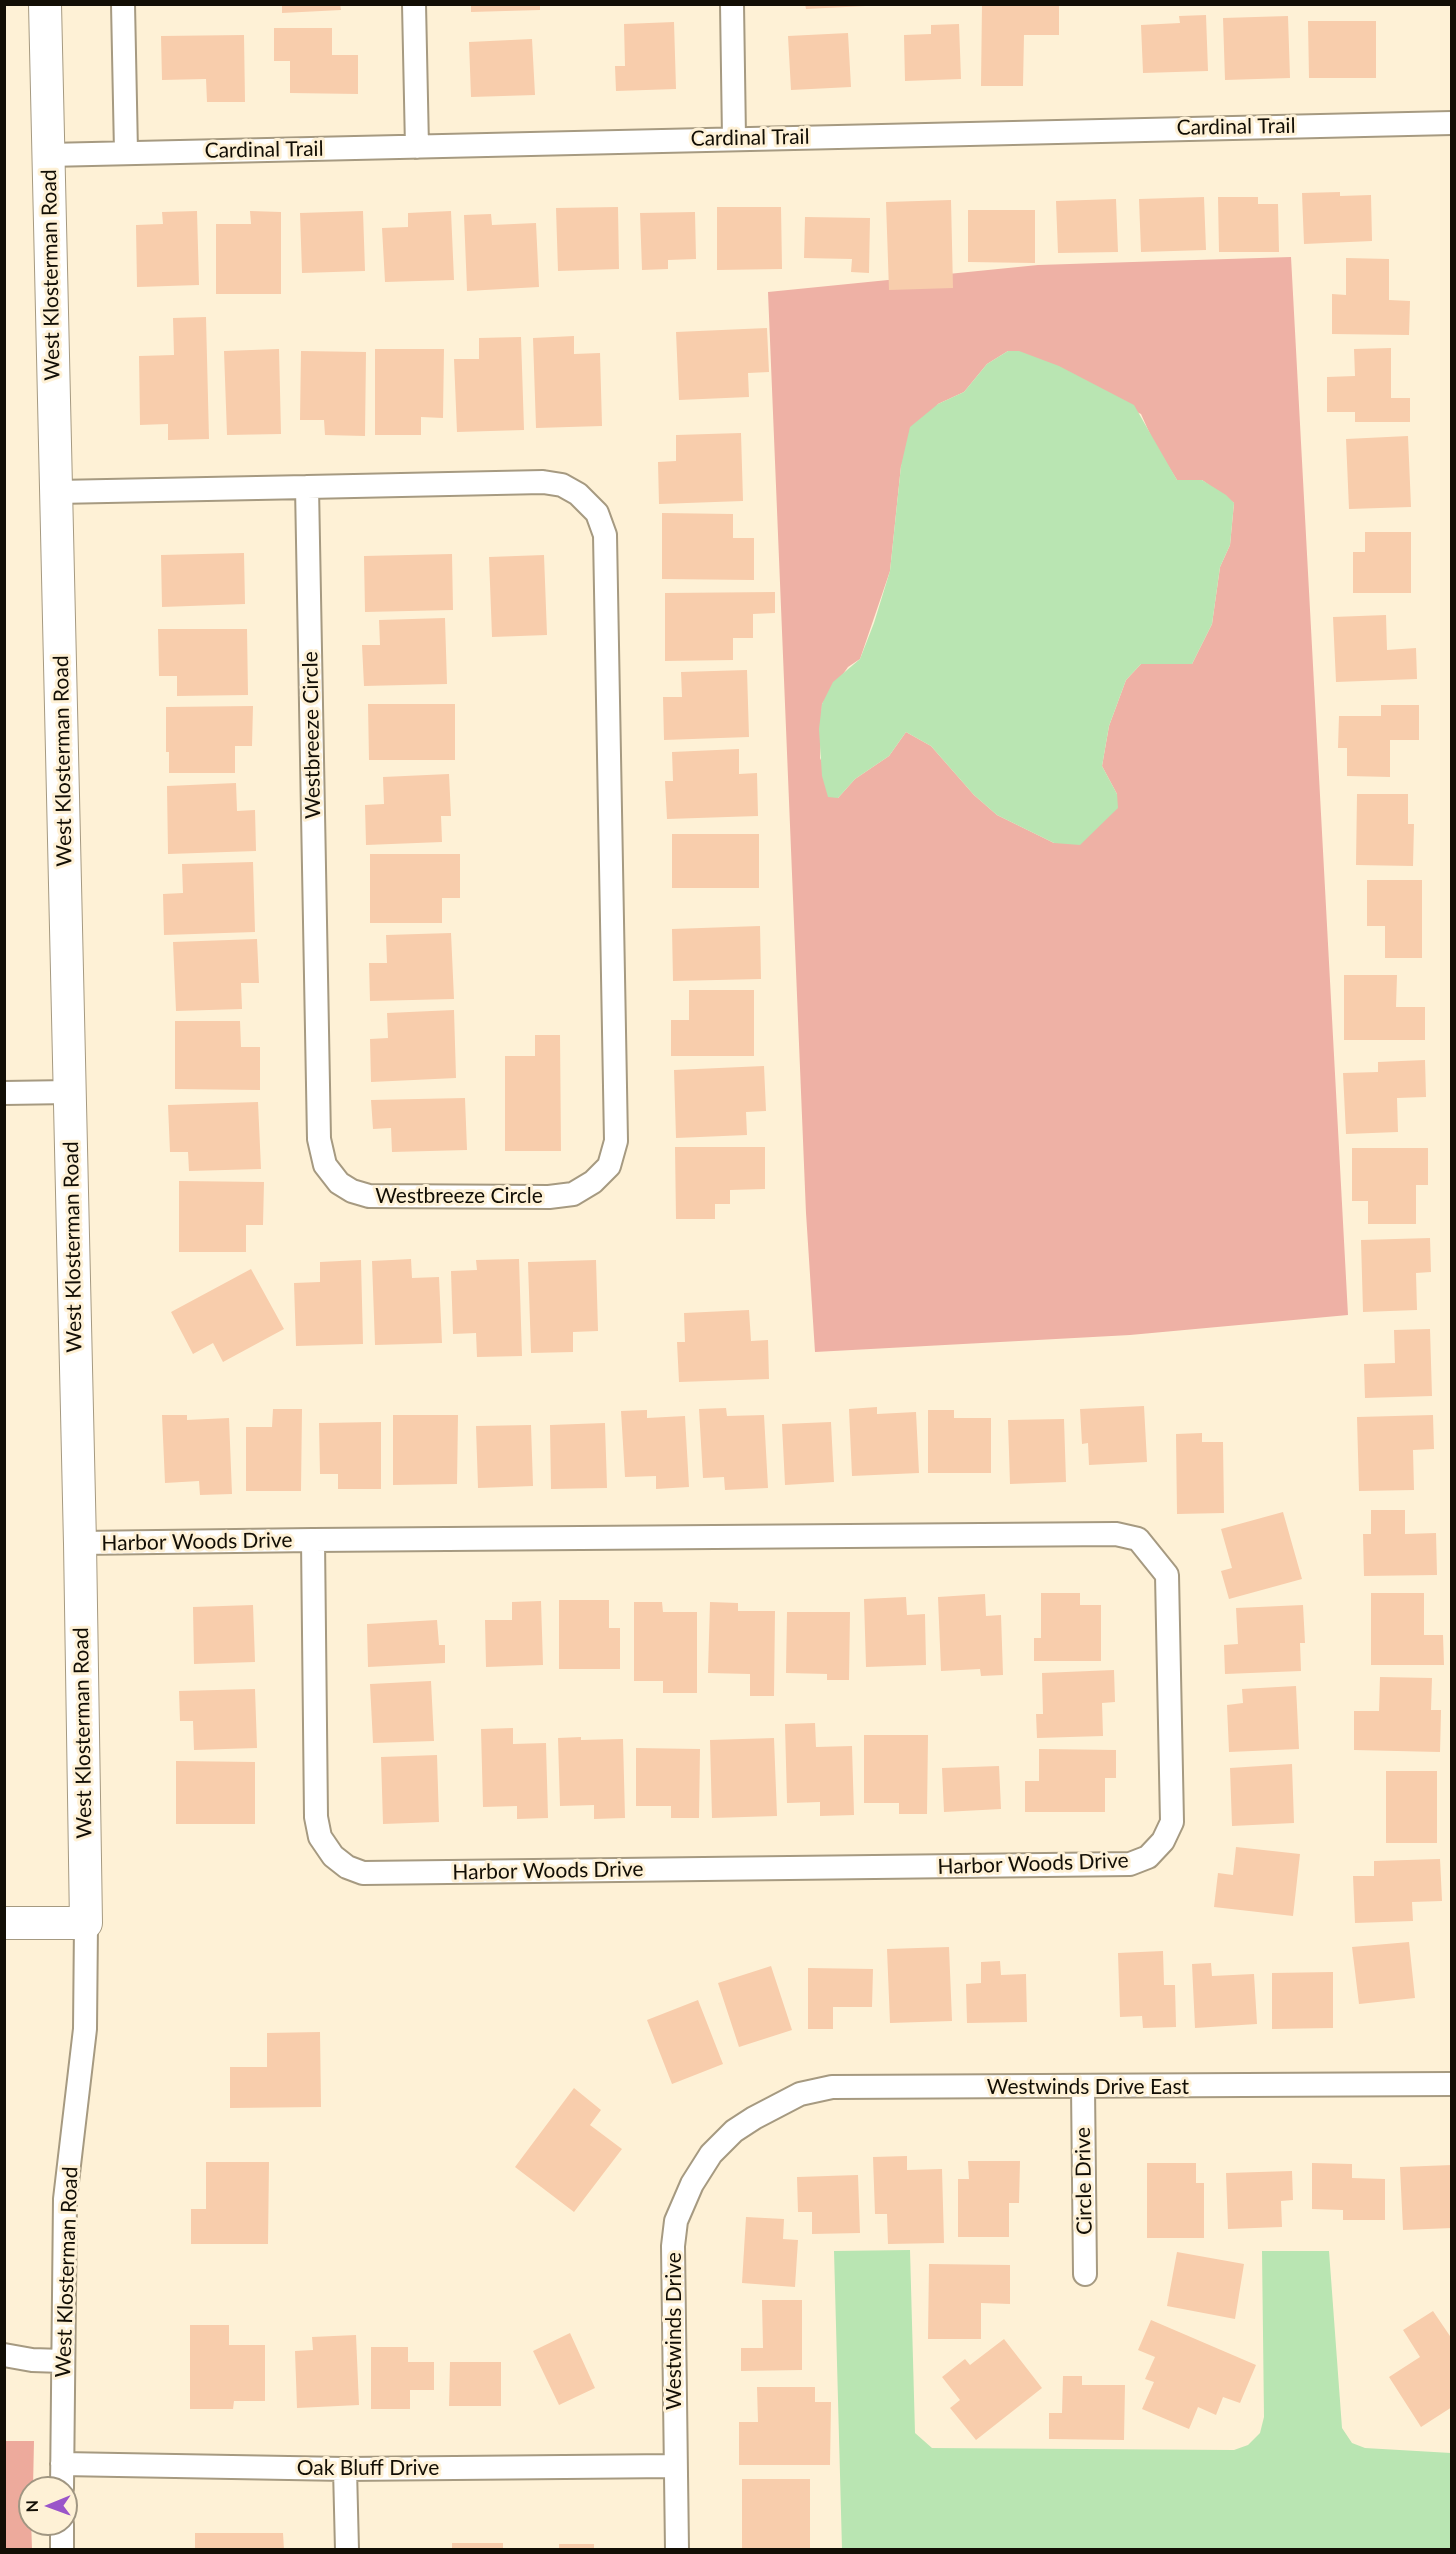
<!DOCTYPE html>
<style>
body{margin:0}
#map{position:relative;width:1456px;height:2554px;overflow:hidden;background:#fef1d6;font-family:Lato,sans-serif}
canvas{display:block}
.frame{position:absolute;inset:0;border:6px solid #120e05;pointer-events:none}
.north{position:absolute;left:18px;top:2476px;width:60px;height:60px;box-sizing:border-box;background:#fef1d6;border:2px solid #a09682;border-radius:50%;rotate:269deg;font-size:16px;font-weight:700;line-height:24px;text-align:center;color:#120e05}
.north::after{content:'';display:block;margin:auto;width:21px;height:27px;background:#9a55c9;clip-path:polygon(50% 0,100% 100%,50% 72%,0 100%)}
</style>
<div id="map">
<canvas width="1456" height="2554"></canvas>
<div class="frame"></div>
<div class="north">N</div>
</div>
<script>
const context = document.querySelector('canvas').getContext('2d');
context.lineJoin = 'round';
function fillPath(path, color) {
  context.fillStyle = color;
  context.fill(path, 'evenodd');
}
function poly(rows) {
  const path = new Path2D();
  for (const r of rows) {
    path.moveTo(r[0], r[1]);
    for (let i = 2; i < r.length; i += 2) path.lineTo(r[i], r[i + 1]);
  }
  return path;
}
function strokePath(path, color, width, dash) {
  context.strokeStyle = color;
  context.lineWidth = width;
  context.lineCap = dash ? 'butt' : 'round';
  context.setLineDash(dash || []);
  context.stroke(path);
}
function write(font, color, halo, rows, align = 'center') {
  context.font = font + ' Lato,sans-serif';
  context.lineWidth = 6;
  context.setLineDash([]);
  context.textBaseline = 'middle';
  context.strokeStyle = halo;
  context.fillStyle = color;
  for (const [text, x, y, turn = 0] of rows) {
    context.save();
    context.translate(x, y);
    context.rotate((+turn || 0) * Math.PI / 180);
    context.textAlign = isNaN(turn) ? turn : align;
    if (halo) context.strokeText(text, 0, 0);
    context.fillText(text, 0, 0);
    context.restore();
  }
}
const green = poly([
 [1291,257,1348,1315,1130,1335,815,1352,806,1213,768,292,1038,265],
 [1008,351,1141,414,1154,443,1177,480,1202,480,1234,503,1230,545,1220,567,1212,624,1192,664,1141,664,1126,680,1109,726,1102,766,1117,794,1054,843,997,815,974,795,931,746,906,732,889,756,855,779,838,798,820,758,822,704,848,667,860,659,890,571,901,466,938,404,964,392,987,364]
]);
const forest = poly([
 [5,2441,34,2441,33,2488,30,2488,32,2549,5,2549]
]);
const water = poly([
 [1008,351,1019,351,1059,366,1134,405,1177,480,1202,480,1226,495,1234,503,1230,545,1220,567,1212,624,1192,664,1141,664,1126,680,1109,726,1102,766,1117,794,1118,808,1080,845,1054,843,997,815,974,795,931,746,906,732,889,756,855,779,838,798,828,797,822,776,819,729,822,704,833,682,860,659,874,623,890,571,901,466,910,427,938,404,964,392,987,364],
 [910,2250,915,2433,932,2448,1234,2450,1248,2445,1260,2433,1264,2417,1262,2251,1329,2251,1342,2428,1352,2443,1365,2448,1451,2453,1451,2549,842,2549,834,2251]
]);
const building = poly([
 [282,4,340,4,341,10,282,13],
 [471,4,540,4,540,10,471,12],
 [805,4,866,4,866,6,806,9],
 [982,4,1059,4,1059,35,1024,35,1023,86,981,86],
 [1206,15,1208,71,1143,73,1141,25,1180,23,1179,16],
 [1288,16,1290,78,1225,80,1223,18],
 [1308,21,1376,21,1376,78,1309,78],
 [674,22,676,89,616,91,615,66,625,66,624,24],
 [959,24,961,79,905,81,904,35,931,34,931,25],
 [274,28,332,28,332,55,358,55,358,94,290,93,290,61,274,61],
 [848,33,851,87,791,90,788,36],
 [244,35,245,102,207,102,206,79,162,80,161,36],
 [532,39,535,95,471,97,469,42],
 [1340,192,1340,196,1371,195,1372,241,1304,244,1302,193],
 [1204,197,1206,250,1141,252,1139,199],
 [1218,197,1258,197,1258,204,1278,204,1279,252,1219,252],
 [1116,199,1118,252,1058,253,1056,201],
 [951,200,953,288,889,290,886,202],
 [618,207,619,269,558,271,556,208],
 [717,207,781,207,782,269,717,270],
 [968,210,1035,210,1035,263,968,262],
 [197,211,199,285,137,287,136,225,163,224,162,212],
 [250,211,281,212,281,294,216,294,216,224,251,224],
 [363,211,365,271,302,273,300,213],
 [451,211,454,280,385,282,382,228,408,227,408,213],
 [695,212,696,259,668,260,668,269,642,270,640,213],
 [491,214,492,225,536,223,539,287,467,291,464,215],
 [805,217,870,218,869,273,851,272,852,259,804,258],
 [1346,258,1389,259,1389,300,1410,301,1409,335,1332,334,1332,294,1346,295],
 [206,317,209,439,168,440,168,424,140,425,139,356,174,355,173,318],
 [767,328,769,372,748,373,749,397,679,400,676,332],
 [574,336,574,354,600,353,602,426,536,428,533,338],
 [521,337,524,430,457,432,454,359,479,359,479,338],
 [1391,348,1391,398,1410,398,1410,422,1355,422,1355,412,1327,412,1327,377,1355,376,1354,349],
 [279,349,281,434,227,435,224,351],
 [375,349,444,349,443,418,421,417,421,435,375,435],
 [301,351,366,352,365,436,325,435,324,420,300,420],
 [741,433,743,501,659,504,658,462,676,461,676,435],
 [1408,436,1411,507,1349,509,1346,439],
 [662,513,733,514,733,538,754,538,754,580,662,579],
 [1365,532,1411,532,1411,593,1353,593,1353,552,1365,552],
 [244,553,245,604,162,607,161,555],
 [452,554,453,610,365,612,364,556],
 [544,555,547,635,492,637,489,557],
 [775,592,775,613,753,614,753,638,733,638,733,660,665,661,665,593],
 [1386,615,1387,650,1416,648,1417,679,1336,682,1333,617],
 [445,618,447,684,364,686,362,645,380,645,379,620],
 [158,629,247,629,248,695,177,696,177,676,159,676],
 [747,670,749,737,664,740,663,697,682,697,681,672],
 [368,704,455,704,455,760,369,760],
 [1381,705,1419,705,1419,740,1390,740,1390,777,1347,776,1347,748,1338,748,1339,716,1381,716],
 [253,706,252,746,235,746,235,773,169,773,169,752,166,752,166,707],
 [739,749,739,774,757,773,758,816,667,819,665,781,673,781,672,752],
 [449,774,451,816,441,816,442,842,366,845,365,805,384,804,383,777],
 [236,783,237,811,255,810,256,851,168,854,167,786],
 [1357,794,1408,794,1408,824,1414,824,1413,866,1356,865],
 [672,834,759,834,759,888,672,888],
 [370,854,460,854,460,898,442,898,442,923,370,923],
 [253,862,255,932,164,935,163,894,183,893,182,864],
 [1367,880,1422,880,1422,958,1385,958,1385,926,1367,926],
 [760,926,761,979,673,981,672,929],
 [451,933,454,999,370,1001,369,963,387,963,386,935],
 [257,939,259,983,241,983,242,1009,176,1011,173,942],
 [1344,975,1397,975,1396,1007,1425,1007,1425,1040,1344,1040],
 [689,990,754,990,754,1056,671,1056,671,1020,689,1020],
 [454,1010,456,1078,371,1082,370,1039,388,1038,387,1013],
 [175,1021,240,1021,241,1047,260,1047,260,1090,175,1089],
 [535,1035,560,1035,561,1151,505,1151,505,1056,535,1056],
 [1425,1060,1426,1097,1397,1098,1398,1132,1346,1134,1343,1073,1378,1072,1378,1062],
 [764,1066,766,1111,746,1112,747,1135,676,1138,674,1070],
 [465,1098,467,1150,392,1152,391,1128,373,1129,371,1100],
 [258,1102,261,1169,189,1171,188,1152,170,1152,168,1105],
 [675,1147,765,1147,765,1189,730,1190,730,1204,715,1204,715,1219,676,1219],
 [1352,1148,1428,1148,1428,1185,1416,1185,1416,1224,1368,1224,1368,1201,1352,1201],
 [179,1181,264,1182,263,1225,246,1225,246,1252,179,1252],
 [1430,1238,1431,1272,1416,1273,1417,1310,1363,1312,1361,1240],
 [411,1259,412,1278,439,1277,442,1343,375,1345,372,1261],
 [519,1259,522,1356,477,1357,476,1333,453,1334,451,1271,477,1270,476,1260],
 [361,1260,363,1344,296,1346,294,1283,320,1282,320,1262],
 [596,1260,598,1331,573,1332,573,1352,531,1353,528,1262],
 [251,1269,284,1329,223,1362,213,1343,193,1354,171,1312],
 [749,1310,751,1341,768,1340,769,1379,679,1382,677,1342,685,1342,684,1313],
 [1430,1329,1432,1396,1365,1398,1364,1364,1395,1363,1394,1330],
 [1144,1406,1147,1462,1089,1465,1088,1443,1082,1444,1080,1409],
 [877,1407,877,1414,916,1412,919,1473,852,1476,849,1409],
 [726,1408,727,1416,764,1415,768,1488,725,1490,724,1477,703,1478,699,1409],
 [273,1409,302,1409,301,1491,246,1491,246,1427,272,1427],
 [647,1410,647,1418,685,1416,689,1487,656,1489,656,1476,625,1477,621,1411],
 [928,1410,954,1410,954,1418,991,1418,991,1473,928,1473],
 [162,1415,187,1415,187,1420,229,1418,232,1494,200,1495,199,1481,165,1483],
 [393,1415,458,1415,457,1484,393,1485],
 [1433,1415,1434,1449,1413,1450,1414,1490,1359,1491,1357,1417],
 [1064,1419,1066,1482,1010,1484,1008,1420],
 [381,1422,381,1489,338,1489,338,1474,320,1474,319,1423],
 [831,1422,834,1482,785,1485,782,1424],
 [605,1423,607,1488,551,1489,550,1425],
 [531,1425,533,1486,478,1488,476,1426],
 [1202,1433,1202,1442,1223,1442,1224,1513,1177,1514,1176,1434],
 [1371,1510,1405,1510,1405,1534,1436,1533,1437,1575,1364,1576,1363,1534,1371,1534],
 [1283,1512,1302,1579,1229,1599,1221,1571,1232,1568,1221,1529],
 [1041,1593,1080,1593,1080,1605,1101,1605,1101,1661,1034,1661,1034,1638,1041,1638],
 [1371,1593,1424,1593,1424,1635,1443,1635,1444,1665,1371,1665],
 [985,1594,986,1616,1001,1615,1003,1675,981,1676,980,1669,941,1671,938,1597],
 [906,1597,907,1615,925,1614,926,1665,866,1667,864,1599],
 [559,1600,609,1600,609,1628,620,1628,620,1669,559,1669],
 [541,1601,543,1665,486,1667,485,1620,512,1620,512,1602],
 [634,1602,662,1602,663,1612,697,1612,697,1693,663,1693,663,1681,634,1681],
 [710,1602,738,1603,738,1611,775,1611,774,1696,750,1696,750,1674,708,1673],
 [253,1605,255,1662,194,1664,193,1607],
 [1303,1605,1305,1643,1300,1643,1301,1671,1225,1674,1224,1645,1238,1644,1236,1608],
 [787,1612,850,1612,849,1680,827,1680,827,1674,786,1673],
 [437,1620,439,1645,445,1645,445,1663,368,1667,367,1624],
 [1114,1670,1115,1702,1102,1703,1103,1736,1037,1738,1036,1714,1043,1714,1042,1673],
 [1380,1677,1432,1678,1431,1710,1441,1710,1440,1752,1354,1750,1354,1711,1379,1711],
 [431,1681,434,1741,373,1743,370,1684],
 [1296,1686,1299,1749,1229,1752,1227,1705,1243,1703,1242,1689],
 [255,1689,257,1748,194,1750,193,1721,180,1721,179,1691],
 [815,1723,816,1747,852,1746,854,1815,820,1816,820,1802,787,1803,785,1724],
 [513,1728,513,1744,546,1743,548,1818,517,1819,517,1806,483,1807,481,1729],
 [864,1735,928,1735,927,1814,899,1814,899,1803,864,1803],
 [581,1737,581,1740,623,1739,625,1818,594,1819,594,1805,560,1806,558,1738],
 [774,1738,777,1816,712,1818,710,1740],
 [636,1748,700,1749,699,1818,671,1818,671,1806,636,1806],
 [1039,1749,1116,1750,1116,1778,1105,1778,1105,1812,1025,1812,1025,1781,1039,1781],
 [437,1755,439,1822,383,1824,381,1757],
 [176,1761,255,1762,255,1824,176,1824],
 [1292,1764,1294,1823,1232,1826,1230,1768],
 [999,1766,1001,1809,944,1812,942,1768],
 [1386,1771,1437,1771,1437,1843,1386,1843],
 [1236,1847,1300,1854,1293,1916,1214,1907,1218,1873,1233,1875],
 [1440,1859,1442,1901,1412,1902,1413,1921,1355,1923,1353,1876,1374,1876,1374,1861],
 [1409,1942,1415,1998,1359,2004,1352,1947],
 [949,1947,952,2021,890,2023,887,1949],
 [1163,1951,1164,1985,1175,1985,1176,2027,1143,2028,1142,2016,1120,2017,1118,1953],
 [1000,1961,1001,1975,1026,1974,1027,2022,967,2023,966,1984,981,1983,981,1962],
 [1211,1963,1212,1976,1254,1974,1257,2024,1195,2028,1192,1964],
 [771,1966,792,2030,739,2047,718,1983],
 [808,1968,873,1969,872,2007,833,2007,833,2029,808,2029],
 [1333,1972,1333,2028,1272,2029,1272,1973],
 [698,2000,723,2064,672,2084,647,2020],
 [320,2032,321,2107,230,2108,230,2067,267,2067,267,2033],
 [574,2088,601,2110,590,2125,622,2149,574,2212,515,2167],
 [907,2156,907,2170,942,2169,944,2243,888,2244,887,2214,875,2214,873,2157],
 [968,2161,1020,2161,1019,2203,1009,2203,1009,2237,958,2237,958,2179,969,2179],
 [206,2162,269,2162,268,2244,191,2244,191,2209,206,2209],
 [1147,2163,1196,2163,1196,2183,1204,2183,1204,2238,1147,2238],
 [1312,2163,1352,2164,1352,2178,1385,2179,1385,2220,1343,2220,1343,2210,1312,2209],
 [1452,2165,1452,2228,1403,2230,1400,2167],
 [1292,2171,1293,2200,1281,2201,1282,2227,1228,2229,1226,2173],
 [858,2175,860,2233,812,2234,812,2212,798,2212,797,2177],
 [746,2217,784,2219,783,2239,798,2240,795,2287,742,2283],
 [1177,2252,1244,2264,1235,2319,1167,2306],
 [929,2264,1010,2265,1010,2304,981,2303,981,2339,928,2339],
 [762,2300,802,2300,802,2370,741,2371,741,2348,763,2348],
 [1433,2311,1452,2339,1452,2407,1421,2427,1389,2377,1420,2357,1403,2330],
 [1151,2320,1256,2365,1240,2403,1223,2397,1216,2415,1198,2407,1189,2429,1142,2409,1154,2382,1145,2379,1155,2357,1138,2350],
 [190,2325,229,2325,229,2345,265,2345,265,2401,234,2401,233,2409,190,2409],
 [570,2333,595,2388,559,2405,533,2351],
 [356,2335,359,2405,297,2408,295,2351,313,2350,312,2337],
 [1004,2339,1042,2388,976,2440,950,2408,960,2400,942,2377,965,2359,970,2365],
 [371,2347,408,2347,408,2362,434,2362,434,2390,410,2390,410,2409,371,2409],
 [450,2362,501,2362,501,2406,449,2406],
 [1063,2376,1082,2376,1082,2385,1125,2385,1124,2440,1049,2439,1049,2413,1062,2413],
 [757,2387,815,2387,815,2402,831,2402,830,2465,739,2465,739,2422,758,2422],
 [742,2479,810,2479,810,2550,742,2549],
 [195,2533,283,2533,284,2550,195,2550],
 [452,2543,503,2543,503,2550,452,2550],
 [559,2544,594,2544,594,2550,559,2550]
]);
const street = poly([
 [123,4,126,152],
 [414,4,417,147],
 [732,4,734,138],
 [48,155,1452,123],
 [543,482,562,485,578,494,597,513,605,535,616,1141,609,1166,593,1182,573,1194,549,1197,369,1196,352,1191,339,1183,325,1165,319,1139,307,487,543,482],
 [57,492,307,487],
 [4,1093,70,1092],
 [1116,1534,1138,1539,1167,1575,1172,1822,1163,1841,1148,1857,1130,1864,363,1873,347,1867,333,1856,320,1837,316,1817,313,1540,1116,1534],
 [80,1543,313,1540],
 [1083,2087,1085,2274],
 [4,2355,32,2360,63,2361],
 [62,2464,345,2469,674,2466],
 [345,2469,347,2550],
 [62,2488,65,2199,85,2029,86,1923],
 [62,2524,62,2550],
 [677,2550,673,2246,676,2221,692,2184,711,2154,734,2131,754,2118,800,2094,832,2087,1452,2084]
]);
const secondary = poly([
 [4,1923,86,1923,80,1543,45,4]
]);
const streetNames = [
 ["Cardinal Trail",1236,127,-1],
 ["Cardinal Trail",750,138,-1],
 ["Cardinal Trail",264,150,-1],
 ["West Klosterman Road",51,275,-91],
 ["Westbreeze Circle",312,735,-91],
 ["West Klosterman Road",63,761,-91],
 ["Westbreeze Circle",459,1196],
 ["West Klosterman Road",73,1247,-91],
 ["Harbor Woods Drive",197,1542,-1],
 ["West Klosterman Road",83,1733,-91],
 ["Harbor Woods Drive",1033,1864,-2],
 ["Harbor Woods Drive",548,1871,-1],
 ["Westwinds Drive East",1088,2087],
 ["Circle Drive",1084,2181,-91],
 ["West Klosterman Road",67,2272,-88],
 ["Westwinds Drive",674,2331,-90],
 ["Oak Bluff Drive",368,2468]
];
fillPath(green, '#eeb1a5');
fillPath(forest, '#edaa9c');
fillPath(water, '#b9e5b2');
fillPath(building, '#f8cdac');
strokePath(street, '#a69a81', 26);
strokePath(secondary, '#a69a81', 34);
strokePath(street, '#fff', 22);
strokePath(secondary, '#fff', 32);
write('21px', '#120e05', '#fef1d6', streetNames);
</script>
